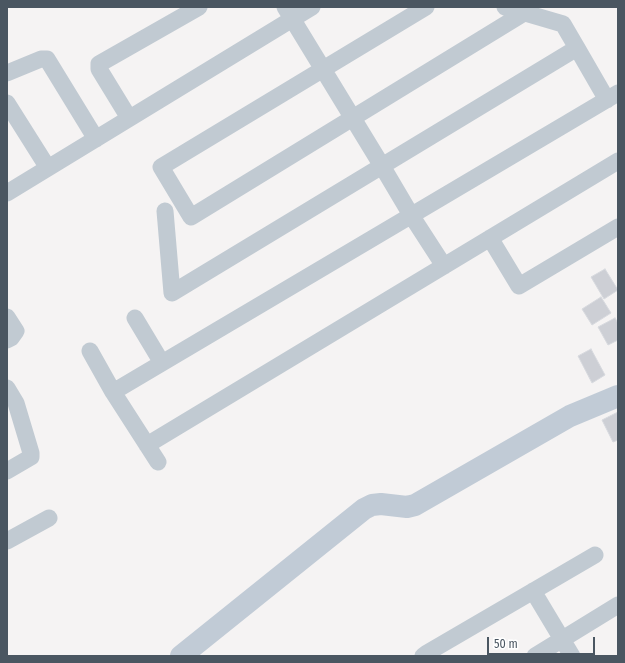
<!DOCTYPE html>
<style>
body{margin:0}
#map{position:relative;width:625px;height:663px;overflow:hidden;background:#f5f3f3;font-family:"Fira Sans Condensed",sans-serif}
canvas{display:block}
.frame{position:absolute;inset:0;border:8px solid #4a5661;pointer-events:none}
.scale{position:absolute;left:487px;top:637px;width:108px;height:18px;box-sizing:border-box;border:2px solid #4a5661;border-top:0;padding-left:5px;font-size:12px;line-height:14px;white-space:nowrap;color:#4a5661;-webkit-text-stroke:3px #fff;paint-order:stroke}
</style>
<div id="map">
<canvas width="625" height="663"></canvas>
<div class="frame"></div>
<div class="scale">50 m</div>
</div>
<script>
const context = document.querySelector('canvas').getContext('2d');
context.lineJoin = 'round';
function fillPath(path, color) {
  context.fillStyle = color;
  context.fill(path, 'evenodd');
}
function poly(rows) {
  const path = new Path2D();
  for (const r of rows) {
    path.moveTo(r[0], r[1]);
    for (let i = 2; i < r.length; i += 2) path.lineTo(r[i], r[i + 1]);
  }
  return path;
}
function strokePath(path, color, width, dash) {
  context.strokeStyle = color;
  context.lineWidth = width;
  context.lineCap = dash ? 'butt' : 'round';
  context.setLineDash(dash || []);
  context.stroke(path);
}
const building = poly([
 [605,269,618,290,604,299,591,277,605,269],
 [601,297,611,313,592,325,582,309,601,297],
 [615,318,618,323,618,340,608,345,598,327,615,318],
 [591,349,605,375,592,383,578,356,591,349],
 [618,412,618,440,613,442,602,420,618,412]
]);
const street = poly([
 [285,7,382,166,411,215,444,266],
 [426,7,161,167,191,217,524,13],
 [505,7,563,24,577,48],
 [7,73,41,59,47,59,96,139],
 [7,103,48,168],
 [129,118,99,69,99,64,199,7],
 [7,193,312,7],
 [165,211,172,293,577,48,607,100],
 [490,238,519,286,618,227],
 [7,317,16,331,11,338,7,340],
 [135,318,162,363],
 [90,351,113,392,158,462],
 [7,388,16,403,31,453,31,457,7,471],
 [113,392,618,93],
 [147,445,618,161],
 [7,541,49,518],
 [533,591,572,656],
 [423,656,427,653,595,555],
 [535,656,618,605]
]);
const secondary = poly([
 [181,656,364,509,372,505,381,504,407,507,415,505,570,416,618,396]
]);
fillPath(building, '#cdcfd5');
strokePath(building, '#d7d9de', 1);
strokePath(street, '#c1cad2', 17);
strokePath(secondary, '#c1cbd6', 22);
</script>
